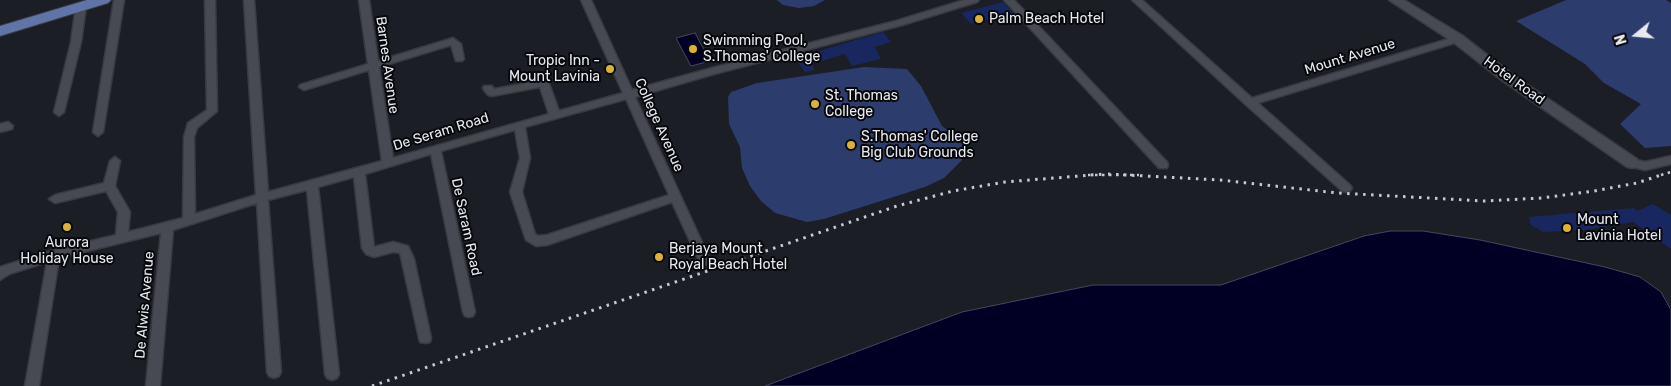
<!DOCTYPE html>
<style>
body{margin:0}
#map{position:relative;width:1671px;height:386px;overflow:hidden;background:#1b1e25;font-family:Rubik,sans-serif}
canvas{display:block}
.north{position:absolute;left:1611px;top:10px;width:50px;height:50px;-webkit-text-stroke:4px #07080b;paint-order:stroke;rotate:253deg;font-size:14px;font-weight:700;line-height:20px;text-align:center;color:#e7e9ee}
.north::after{content:'';display:block;margin:auto;width:18px;height:22px;background:#e7e9ee;clip-path:polygon(50% 0,100% 100%,50% 72%,0 100%)}
</style>
<div id="map">
<canvas width="1671" height="386"></canvas>
<div class="north">N</div>
</div>
<script>
const context = document.querySelector('canvas').getContext('2d');
context.lineJoin = 'round';
function fillPath(path, color) {
  context.fillStyle = color;
  context.fill(path, 'evenodd');
}
function poly(rows) {
  const path = new Path2D();
  for (const r of rows) {
    path.moveTo(r[0], r[1]);
    for (let i = 2; i < r.length; i += 2) path.lineTo(r[i], r[i + 1]);
  }
  return path;
}
function strokePath(path, color, width, dash) {
  context.strokeStyle = color;
  context.lineWidth = width;
  context.lineCap = dash ? 'butt' : 'round';
  context.setLineDash(dash || []);
  context.stroke(path);
}
function write(font, color, halo, rows, align = 'center') {
  context.font = font + ' Rubik,sans-serif';
  context.lineWidth = 4;
  context.setLineDash([]);
  context.textBaseline = 'middle';
  context.strokeStyle = halo;
  context.fillStyle = color;
  for (const [text, x, y, turn = 0] of rows) {
    context.save();
    context.translate(x, y);
    context.rotate((+turn || 0) * Math.PI / 180);
    context.textAlign = isNaN(turn) ? turn : align;
    if (halo) context.strokeText(text, 0, 0);
    context.fillText(text, 0, 0);
    context.restore();
  }
}
const green = poly([
 [777,0,825,0,814,6,799,8,783,5],
 [1566,0,1666,0,1671,3,1671,146,1645,148,1620,124,1641,104,1604,83,1585,64,1516,21],
 [864,67,907,69,921,86,942,126,963,142,962,160,944,178,925,187,824,219,807,222,775,213,761,201,750,186,742,168,740,147,729,124,728,97,731,92,757,83]
]);
const water = poly([
 [695,33,710,61,691,66,676,38,695,33],
 [1390,231,1423,231,1480,240,1605,267,1640,277,1661,292,1671,310,1671,386,765,386,962,312,1093,285,1221,285,1364,236,1390,231]
]);
const building = poly([
 [1003,2,1013,13,971,24,961,13],
 [883,32,891,42,875,47,881,59,852,66,845,54,812,64,815,70,805,72,795,58],
 [1653,204,1671,215,1671,249,1633,222,1585,230,1543,232,1531,225,1529,217,1634,208,1637,211]
]);
const minor = poly([
 [114,0,124,0,103,132,98,136,93,132,114,0],
 [205,0,215,0,217,111,197,128,194,137,195,214,256,195,244,0,254,0,268,192,382,161,369,70,304,90,299,87,300,85,368,64,359,0,369,0,378,61,453,38,461,44,464,59,462,61,456,61,451,45,379,67,393,158,549,114,540,87,492,96,488,95,484,90,483,88,484,86,492,86,494,89,544,80,548,81,559,111,623,93,581,0,591,0,632,90,712,68,896,21,964,0,979,0,977,2,902,25,714,74,635,97,711,262,709,265,701,265,672,202,547,245,536,246,526,240,510,192,520,158,515,130,441,151,475,312,473,316,469,317,465,316,463,312,431,154,365,174,374,247,393,242,408,246,414,259,431,338,430,342,425,343,420,342,419,338,400,253,393,252,374,257,366,254,362,248,354,177,318,187,339,374,337,378,332,380,327,378,325,374,307,190,268,200,281,372,279,376,274,378,269,376,267,372,257,203,173,230,160,386,146,386,161,233,59,258,39,386,25,386,47,262,9,274,0,280,0,267,54,250,116,235,118,212,106,191,55,203,49,199,55,195,104,183,110,161,115,157,120,161,115,186,130,212,128,232,183,218,184,137,188,123,207,110,205,0],
 [626,99,669,195,547,235,538,236,535,234,522,192,530,158,525,127,626,99],
 [1004,0,1014,0,1167,162,1168,165,1167,168,1159,168,1004,0],
 [1132,0,1142,0,1252,98,1455,37,1461,37,1463,39,1461,41,1258,103,1350,185,1352,188,1350,191,1346,192,1342,191,1245,104,1132,0],
 [81,3,86,6,81,42,64,112,59,116,54,112,71,42,76,6,81,3],
 [8,122,13,126,12,129,0,132,0,124,8,122],
 [1671,156,1671,164,1645,170,1628,166,1627,163,1632,159,1645,162,1671,156]
]);
const tertiary = poly([
 [1389,0,1404,0,1463,36,1513,75,1637,159,1639,163,1637,167,1632,168,1627,167,1503,81,1453,42,1389,0]
]);
const trunk = poly([
 [87,0,111,0,108,3,0,36,0,26,87,0]
]);
const railFar1 = poly([
 [1088,175,1139,175],
 [1661,175,1671,172]
]);
const rail = poly([
 [1108,174,1220,180,1338,193,1484,201,1542,198,1594,191,1637,183,1664,174],
 [372,386,897,206,953,191,1005,182,1104,174]
]);
const markers = [
 [979,19,5,"#ddb133"],
 [693,49,5,"#ddb133"],
 [610,69,5,"#ddb133"],
 [815,104,5,"#ddb133"],
 [851,145,5,"#ddb133"],
 [67,227,5,"#ddb133"],
 [1567,228,5,"#ddb133"],
 [659,257,5,"#ddb133"]
];
const poiNames = [
 ["Palm Beach Hotel",989,19],
 ["Swimming Pool,",703,41],
 ["S.Thomas' College",703,57],
 ["Tropic Inn -",600,61,"right"],
 ["Mount Lavinia",600,77,"right"],
 ["St. Thomas",825,96],
 ["College",825,112],
 ["S.Thomas' College",861,137],
 ["Big Club Grounds",861,153],
 ["Mount",1577,220],
 ["Lavinia Hotel",1577,236],
 ["Aurora",67,243,"center"],
 ["Holiday House",67,259,"center"],
 ["Berjaya Mount",669,249],
 ["Royal Beach Hotel",669,265]
];
const streetNames = [
 ["Mount Avenue",1350,57,-17],
 ["Barnes Avenue",387,65,82],
 ["Hotel Road",1514,81,36],
 ["College Avenue",659,125,66],
 ["De Seram Road",441,132,-17],
 ["De Saram Road",466,227,78],
 ["De Alwis Avenue",145,305,-85]
];
fillPath(green, '#2c3c6c');
fillPath(water, '#010024');
strokePath(water, '#464661', 1);
fillPath(building, '#18275f');
strokePath(minor, '#383a3f', 3);
strokePath(tertiary, '#383a3f', 3);
strokePath(trunk, '#383a3f', 2);
fillPath(minor, '#474a53');
fillPath(tertiary, '#474a53');
fillPath(trunk, '#6074a8');
strokePath(railFar1, '#c6c9ce', 2.5, [2.5, 4.5]);
strokePath(rail, '#c6c9ce', 3, [2.5, 5.5]);
for (const [x, y, r, color] of markers) {
  const dot = new Path2D();
  dot.arc(x, y, r, 0, 2 * Math.PI);
  context.fillStyle = color;
  context.fill(dot);
  strokePath(dot, '#07080b', 2);
}
write('14px', '#e7e9ee', '#07080b', poiNames, 'left');
write('14px', '#e7e9ee', '#07080b', streetNames);
</script>
